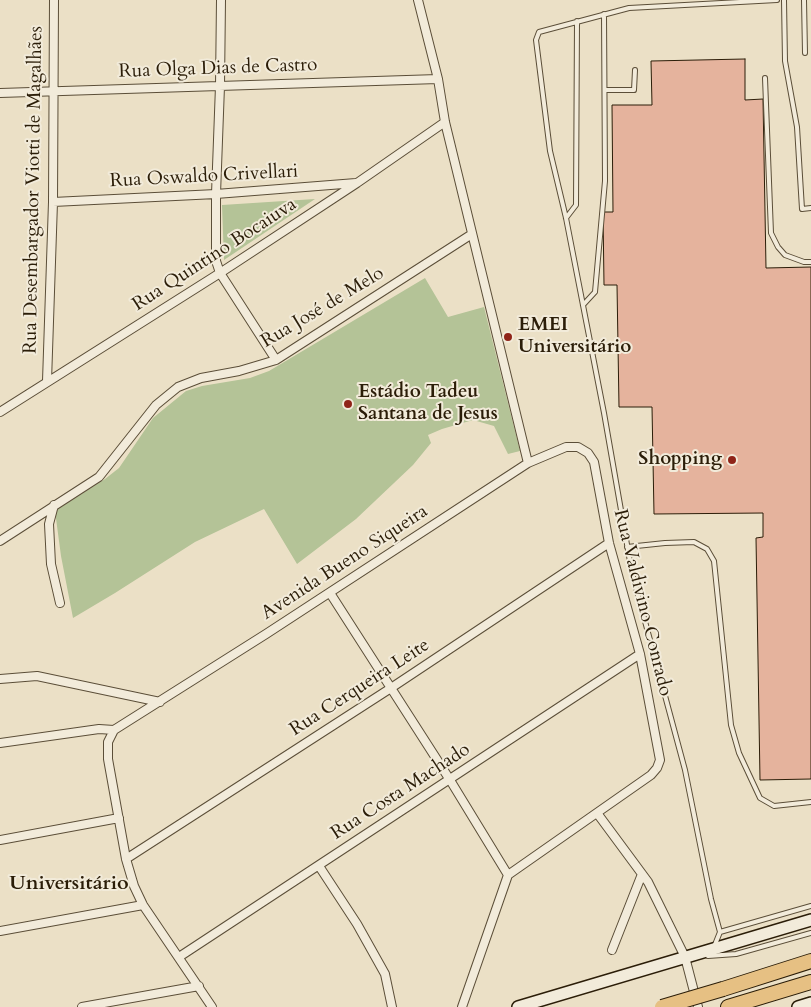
<!DOCTYPE html>
<meta charset="utf-8">
<style>
body{margin:0}
canvas{display:block;background:#ebe0c6}
</style>
<canvas width="811" height="1007"></canvas>
<script>
const context = document.querySelector('canvas').getContext('2d');
context.lineJoin = 'round';
function fillPath(path, color) {
  context.fillStyle = color;
  context.fill(path, 'evenodd');
}
function poly(rows) {
  const path = new Path2D();
  for (const r of rows) {
    path.moveTo(r[0], r[1]);
    for (let i = 2; i < r.length; i += 2) path.lineTo(r[i], r[i + 1]);
  }
  return path;
}
function strokePath(path, color, width, dash) {
  context.strokeStyle = color;
  context.lineWidth = width;
  context.lineCap = dash ? 'butt' : 'round';
  context.setLineDash(dash || []);
  context.stroke(path);
}
function write(font, color, halo, rows, align = 'center') {
  context.font = font + ' Cardo,serif';
  context.lineWidth = 4;
  context.setLineDash([]);
  context.textBaseline = 'middle';
  context.strokeStyle = halo;
  context.fillStyle = color;
  for (const [text, x, y, turn = 0] of rows) {
    context.save();
    context.translate(x, y);
    context.rotate((+turn || 0) * Math.PI / 180);
    context.textAlign = isNaN(turn) ? turn : align;
    if (halo) context.strokeText(text, 0, 0);
    context.fillText(text, 0, 0);
    context.restore();
  }
}
const green = poly([
 [315,199,224,260,222,205],
 [425,278,448,317,484,307,520,451,508,454,494,426,473,420,442,429,428,435,431,443,413,465,356,519,297,564,264,509,195,542,115,593,73,618,61,556,55,511,105,479,119,468,153,418,186,391,202,386,250,378,269,371]
]);
const building = poly([
 [745,59,745,100,763,99,766,268,811,267,811,779,760,780,756,538,763,537,763,513,654,514,652,407,619,407,617,285,604,285,603,212,613,212,612,105,652,105,651,61,745,59]
]);
const service = poly([
 [784,0,785,61,797,127,802,209,811,208],
 [804,0,805,53],
 [765,78,771,233,778,247,785,255,804,262,811,262],
 [605,90,634,90,635,70],
 [566,218,576,205,577,21],
 [583,305,595,292,605,181,604,14],
 [627,547,665,543,694,542,707,549,714,561,731,725,739,753,760,798,774,806,811,802],
 [720,932,711,899,685,770,632,573,604,413,566,218,550,151,536,40,539,32,629,8,777,0],
 [714,947,720,932,811,906],
 [708,956,736,954,811,933]
]);
const minor = poly([
 [221,0,220,86,216,194,216,261,220,273,276,360],
 [418,0,438,79,445,122,528,463],
 [0,93,438,79],
 [53,202,216,194,356,183],
 [47,381,53,202,54,0],
 [0,412,220,273,357,183,445,122],
 [54,505,49,524,51,564,60,603],
 [0,541,99,477,156,405,178,387,201,378,239,371,276,360,472,234],
 [330,593,450,780,508,875],
 [0,679,37,676,160,702],
 [114,730,266,634,528,463,566,447,578,447,588,453,594,462,609,543,640,654,660,760,657,768,651,775,508,875],
 [114,730,108,742,108,759,126,859,134,886,143,905,212,1007],
 [0,743,99,729,114,730],
 [597,813,648,882,685,957,698,1007],
 [0,840,119,818],
 [126,859,391,688,609,543],
 [319,866,357,924,385,974,392,1007],
 [0,931,143,905],
 [612,950,642,874],
 [179,957,640,654],
 [82,1007,199,986],
 [462,1007,508,875]
]);
const secondary = poly([
 [518,1007,811,920],
 [798,1007,811,1003]
]);
const motorway = poly([
 [723,989,811,961],
 [728,1007,811,982]
]);
const motorwayBridge = poly([
 [662,1007,723,989]
]);
const markers = [
 [508,337,5,"#8f2418"],
 [348,404,5,"#8f2418"],
 [732,460,5,"#8f2418"]
];
const streetNames = [
 ["Rua Olga Dias de Castro",218,69,-2],
 ["Rua Oswaldo Crivellari",204,177,-3],
 ["Rua Desembargador Viotti de Magalhães",34,190,-89],
 ["Rua Quintino Bocaiuva",215,255,-33],
 ["Rua José de Melo",323,308,-31],
 ["Avenida Bueno Siqueira",345,563,-33],
 ["Rua Valdivino Conrado",642,603,76],
 ["Rua Cerqueira Leite",360,688,-33],
 ["Rua Costa Machado",401,792,-33]
];
const poiNames = [
 ["EMEI",518,326],
 ["Universitário",518,348],
 ["Estádio Tadeu",358,393],
 ["Santana de Jesus",358,415],
 ["Shopping",722,460,"right"]
];
const neighbourhoodNames = [
 ["Universitário",69,884]
];
fillPath(green, '#b4c397');
fillPath(building, '#e5b39d');
strokePath(building, '#2b1d08', 1);
strokePath(service, '#5b4e38', 6);
strokePath(minor, '#5b4e38', 10);
strokePath(secondary, '#2b1d08', 14);
strokePath(motorway, '#2b1d08', 16);
strokePath(service, '#f2ebda', 4);
strokePath(minor, '#f2ebda', 8);
strokePath(secondary, '#f2ebda', 11);
strokePath(motorway, '#e6c083', 14);
strokePath(motorwayBridge, '#2b1d08', 16, []);
strokePath(motorwayBridge, '#e6c083', 14);
for (const [x, y, r, color] of markers) {
  const dot = new Path2D();
  dot.arc(x, y, r, 0, 2 * Math.PI);
  context.fillStyle = color;
  context.fill(dot);
  strokePath(dot, '#f2ebda', 2);
}
write('19px', '#2b1d08', '#f2ebda', streetNames);
write('bold 19px', '#2b1d08', '#f2ebda', poiNames, 'left');
write('bold 20px', '#2b1d08', '#f2ebda', neighbourhoodNames);
</script>
